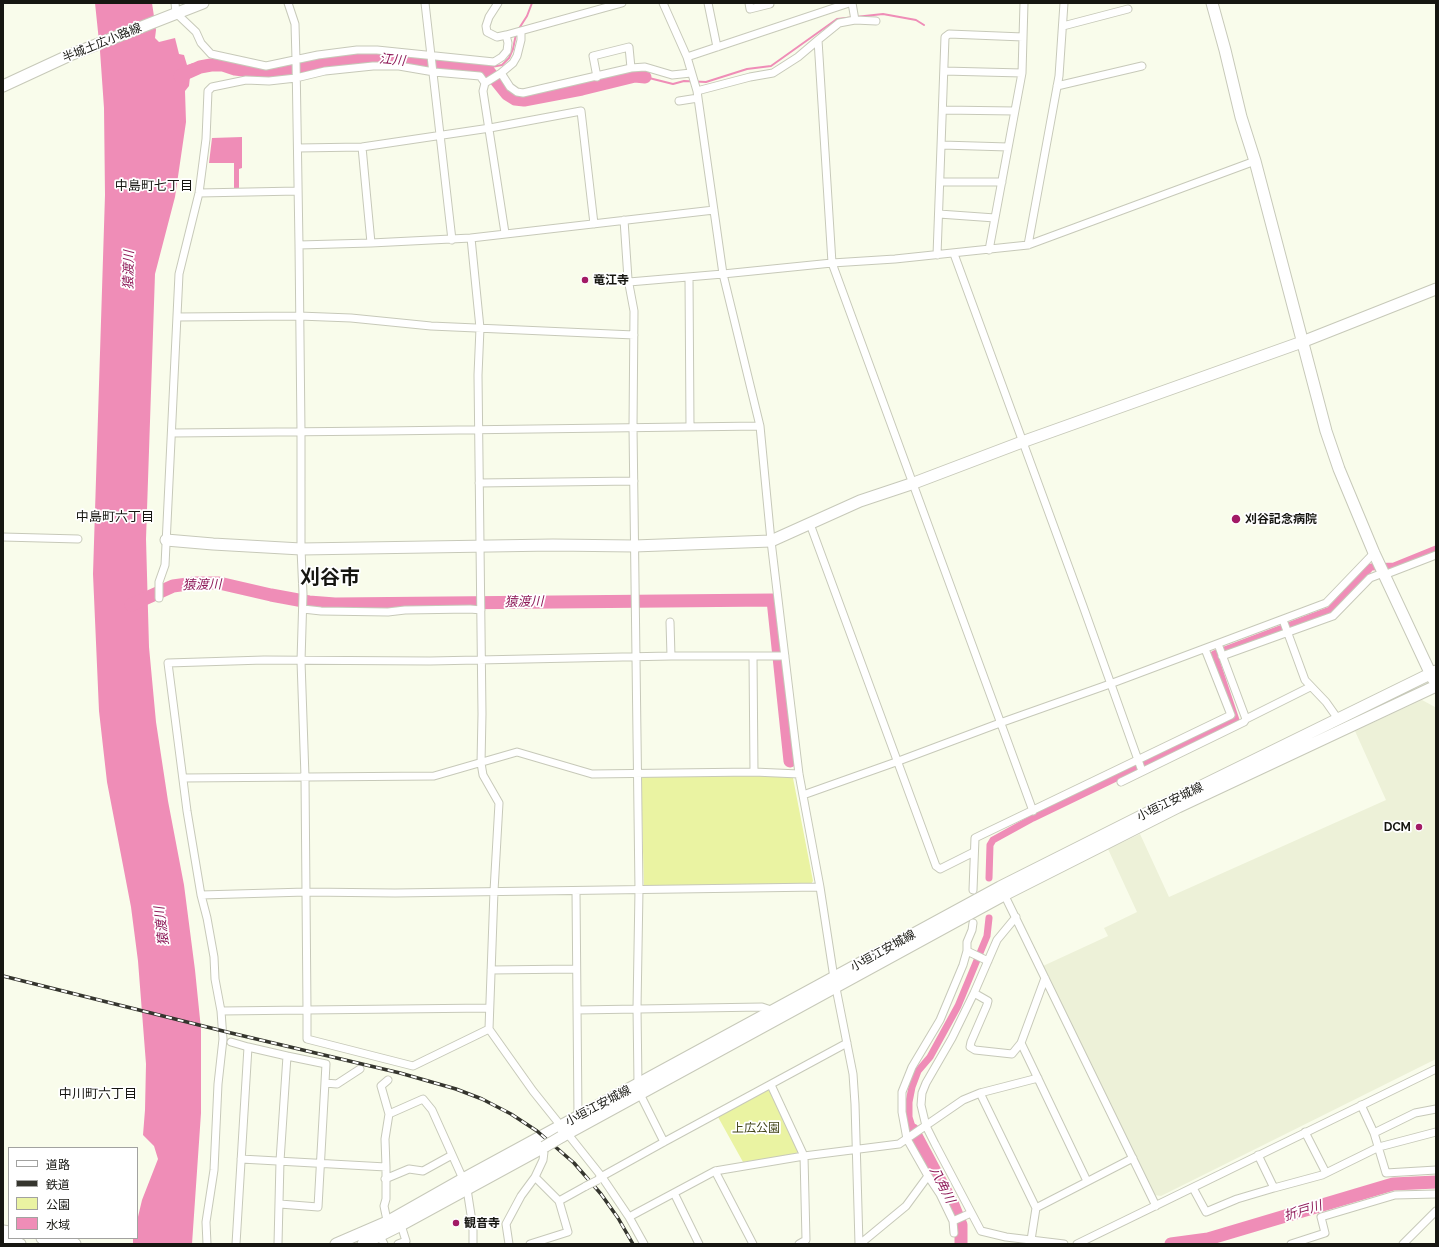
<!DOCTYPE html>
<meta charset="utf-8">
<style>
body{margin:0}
#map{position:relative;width:1439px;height:1247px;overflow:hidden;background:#f9fceb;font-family:Raleway,"Noto Sans JP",sans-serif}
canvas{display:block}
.frame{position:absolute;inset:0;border:4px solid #161611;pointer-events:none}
.legend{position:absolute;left:8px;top:1147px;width:130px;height:92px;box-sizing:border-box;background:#fff;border:1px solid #a2a2a0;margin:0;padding:5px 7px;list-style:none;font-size:12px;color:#161611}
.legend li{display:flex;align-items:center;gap:8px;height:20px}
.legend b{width:20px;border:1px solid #a2a2a0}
</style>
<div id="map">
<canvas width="1439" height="1247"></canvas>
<div class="frame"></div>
<ul class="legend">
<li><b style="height:5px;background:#fff"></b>道路</li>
<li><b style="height:5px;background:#35352e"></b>鉄道</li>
<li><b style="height:11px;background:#eaf3a2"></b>公園</li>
<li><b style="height:11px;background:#ef8db7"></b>水域</li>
</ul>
</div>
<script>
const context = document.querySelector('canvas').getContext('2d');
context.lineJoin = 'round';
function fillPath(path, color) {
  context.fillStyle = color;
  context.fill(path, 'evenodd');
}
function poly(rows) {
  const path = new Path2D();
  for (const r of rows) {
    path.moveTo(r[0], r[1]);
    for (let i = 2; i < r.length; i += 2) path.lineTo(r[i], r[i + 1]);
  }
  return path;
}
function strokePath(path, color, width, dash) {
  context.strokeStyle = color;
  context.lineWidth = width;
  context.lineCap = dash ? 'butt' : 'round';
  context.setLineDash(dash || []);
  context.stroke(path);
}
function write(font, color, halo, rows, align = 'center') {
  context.font = font + ' Raleway,"Noto Sans JP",sans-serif';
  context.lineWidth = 3.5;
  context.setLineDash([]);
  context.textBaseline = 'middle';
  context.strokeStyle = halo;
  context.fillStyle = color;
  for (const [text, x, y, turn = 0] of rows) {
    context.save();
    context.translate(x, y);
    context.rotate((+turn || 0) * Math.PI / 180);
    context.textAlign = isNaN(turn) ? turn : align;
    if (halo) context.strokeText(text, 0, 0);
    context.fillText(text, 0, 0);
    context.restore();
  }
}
const built = poly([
 [1422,700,1435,707,1436,708,1436,1059,1161,1196,1154,1195,1043,966,1108,936,1104,928,1137,912,1108,849,1140,834,1169,897,1386,800,1355,731]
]);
const green = poly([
 [790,775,793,778,813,881,811,884,644,886,641,779,644,776],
 [767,1090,770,1091,798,1151,795,1155,743,1162,718,1117]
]);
const water = poly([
 [95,3,152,3,156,30,155,38,159,42,175,38,179,54,184,55,187,65,193,63,196,75,190,77,189,86,185,91,186,122,175,197,155,274,146,539,149,647,156,722,168,801,184,885,195,970,201,1029,201,1113,192,1244,133,1244,133,1238,137,1238,137,1221,142,1200,158,1159,154,1146,143,1135,145,1110,146,1064,138,961,131,907,107,782,99,711,93,574,105,195,104,108,100,51],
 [242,137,242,168,239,169,239,188,234,188,234,163,209,163,212,138]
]);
const stream = poly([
 [518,30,527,16,532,3],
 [486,68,502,65,509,58,513,49,516,34],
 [645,77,673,84,684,81,706,82,747,69,771,66,837,19,883,14,916,20,924,25]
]);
const canal = poly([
 [989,878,990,845,993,840,1033,818,1236,720,1214,654,1330,610,1371,567,1394,566,1436,549],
 [913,1130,909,1117,909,1102,912,1087,918,1071,930,1057,958,1006,987,936,989,918]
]);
const river = poly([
 [180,76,200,67,211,65,223,65,235,69,268,73,323,62,371,58,398,59,486,68,507,94,515,99,524,100,582,89,635,76,645,77],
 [131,605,173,586,195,583,219,583,271,595,309,602,335,604,773,600,790,761],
 [913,1130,953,1205,961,1225,961,1244],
 [1171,1244,1208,1239,1393,1184,1436,1182]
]);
const street = poly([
 [175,3,176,13,196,32,201,43,211,54,266,66,318,55,357,50,377,50,494,62,502,57,507,51,508,43,506,35,622,3],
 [288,3,295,24,296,60,299,245,371,243,471,238,480,328,478,375,482,714,481,763,483,775,499,803,494,891,489,1029,533,1091,561,1126],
 [425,3,452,240],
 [498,3,489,17,486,26,487,32,497,37,506,35],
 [663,3,687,57,697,91,723,274,760,426,771,541,799,774,820,887,834,978,853,1074,855,1104,859,1244],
 [708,3,717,47],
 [749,3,750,9,770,4,770,3],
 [852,3,855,20],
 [876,21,855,20,839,23,818,40,832,263,1033,811],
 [1063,26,1128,9],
 [687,57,849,3],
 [944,71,1022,73],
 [501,73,513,63,517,56,521,40,521,31],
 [597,77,593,56,629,47,631,68],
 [485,83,483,91,505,233],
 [1057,86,1142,66],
 [697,91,750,77,773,73,798,57,818,40],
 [679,101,698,98],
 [943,110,1015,111],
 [942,145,1008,147],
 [362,147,371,243],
 [298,148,362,147,490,128,581,111,594,224],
 [940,182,1002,182],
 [199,193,298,191],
 [939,214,995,218],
 [624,220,628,279,634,311,633,427,639,890,637,1008,638,1084,640,1094,664,1142,847,1043],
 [471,238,714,210],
 [299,245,301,432,301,549,303,594,301,661,305,777,307,1010,489,1008],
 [1028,245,1059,76,1064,3],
 [989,250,1022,73,1024,3],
 [954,254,1083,606,1142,771],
 [937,255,945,37,949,34,1023,37],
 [689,277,690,427],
 [629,282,723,274,832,263,895,259,1028,245,1255,161],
 [177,317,299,316,351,318,431,326,634,335],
 [172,433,383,431,760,426],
 [479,483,634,481],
 [810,524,936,866,940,869,974,852],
 [3,537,78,539],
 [1384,575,1436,555],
 [159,598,159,582,165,565,179,274,199,193,206,139,208,91,212,87,246,80,269,81,296,78,325,71,373,66,399,66,434,72,480,76,485,83,501,73,510,87,517,92,523,93,631,68,645,67,672,75,691,73],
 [303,609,321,611,388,612,405,610,470,609,481,610],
 [1283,620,1305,680,1326,702,1338,719],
 [670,622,671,656],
 [1218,644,1246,719,1310,687],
 [753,656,754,772],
 [1222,656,1333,616,1370,578,1383,573],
 [183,778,434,776,517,752,592,774,754,772,799,774],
 [1121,782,1244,722,1246,719],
 [803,795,896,762,1000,723,1110,684,1326,603,1374,553],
 [973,890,975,838,1231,715,1205,649],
 [576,891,578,1117],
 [1003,892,1156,1206],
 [201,895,306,892,395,893,820,887],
 [1016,917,997,940,974,993,952,1038,926,1083,922,1093,921,1105,926,1126,935,1144,981,1231,1006,1237,1064,1244],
 [967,951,988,961],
 [491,970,576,969],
 [1045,978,1021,1043,1087,1181],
 [974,993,988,1001,987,1005,971,1042,970,1047,975,1050,1012,1054,1021,1043],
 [577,1010,762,1007,774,1011],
 [489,1029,413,1066,307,1039,307,1010,221,1011,215,979,214,957,207,918,201,895,187,811,168,663,264,660,430,661,671,656,785,656],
 [231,1042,248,1047],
 [388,1080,381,1086,389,1114],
 [325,1083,337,1084,360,1069],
 [771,1085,804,1156,806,1240,799,1244],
 [980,1093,1038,1078],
 [1361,1105,1374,1133,1386,1173,1436,1170],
 [1305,1132,1326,1173],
 [567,1133,602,1177,629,1217,715,1171,804,1156,899,1144,963,1100,980,1093,1036,1208,1031,1240],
 [1374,1133,1415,1113,1436,1109],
 [1258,1155,1274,1188,1322,1175,1379,1147,1436,1132],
 [241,1159,386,1167,386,1199,384,1206,388,1225],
 [386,1167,385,1139,389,1114,423,1099,432,1110,463,1179],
 [715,1171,753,1244],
 [928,1176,940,1194,953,1221,954,1233],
 [535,1177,559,1201,586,1186],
 [599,1178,664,1142],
 [385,1179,409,1169,423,1171,452,1155],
 [1193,1188,1206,1212,1237,1199,1274,1188],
 [467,1189,473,1228,473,1244],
 [674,1193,699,1244],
 [280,1204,318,1207,326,1064,287,1056],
 [1036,1208,1133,1158],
 [629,1217,644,1244],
 [953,1221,971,1213],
 [380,1236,384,1244],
 [207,1244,206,1222,214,1170,218,1084,223,1039,221,1011],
 [236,1244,248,1047,287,1056,280,1161,278,1244],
 [398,1244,406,1241,401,1225],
 [509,1244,506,1224,521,1196,535,1177,543,1160,544,1152,542,1148],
 [530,1244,568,1232,559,1201],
 [860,1244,906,1206,928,1176,907,1139,902,1112,902,1092,912,1067,940,1020,963,965,967,951,967,942,972,930,973,923],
 [1077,1244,1436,1069],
 [1291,1244,1325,1233,1321,1217,1395,1195,1436,1194],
 [1403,1244,1436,1211]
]);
const secondary = poly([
 [1212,3,1225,50,1241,117,1255,161,1326,431,1339,469,1374,553,1433,679],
 [3,86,70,55,203,3],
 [166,540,213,544,301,549,553,545,634,546,771,541,860,501,914,483,1022,442,1302,342,1436,289],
 [561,1137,1004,895,1178,807,1436,686],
 [3,1231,9,1232],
 [42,1238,75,1244],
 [3,1240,20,1244],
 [336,1244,387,1222,463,1179,1000,887,1173,800,1436,671],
 [363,1244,401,1225,544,1147]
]);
const rail = poly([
 [3,976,231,1033,400,1073,456,1089,482,1099,511,1114,537,1131,574,1163,601,1194,618,1218,633,1244]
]);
const streetBridge = poly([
 [586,1186,598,1180]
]);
const secondaryBridge = poly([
 [544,1147,561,1137]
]);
const markers = [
 [585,280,4,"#a21a65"],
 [1236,519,5,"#a21a65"],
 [1419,827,4,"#a21a65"],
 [456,1223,4,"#a21a65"]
];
const streetNames = [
 ["半城土広小路線",102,43,-22],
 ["小垣江安城線",1170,802,-26],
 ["小垣江安城線",883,951,-29],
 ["小垣江安城線",598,1106,-28]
];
const poiNames = [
 ["竜江寺",593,280],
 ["刈谷記念病院",1245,519],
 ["DCM",1411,827,"right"],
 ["観音寺",464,1223]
];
const parkNames = [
 ["上広公園",756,1128]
];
const waterNames = [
 ["江川",392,60,5],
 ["猿渡川",129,270,-89],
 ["猿渡川",202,585,-1],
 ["猿渡川",524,602,-1],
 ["猿渡川",162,926,-97],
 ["八角川",942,1185,63],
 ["折戸川",1303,1211,-17]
];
const neighbourhoodNames = [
 ["中島町七丁目",154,186],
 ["中島町六丁目",115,517],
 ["中川町六丁目",98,1094]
];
const townNames = [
 ["刈谷市",330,578]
];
fillPath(built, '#edf1d8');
fillPath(green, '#eaf3a2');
fillPath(water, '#ef8db7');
strokePath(stream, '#ef8db7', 2);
strokePath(canal, '#ef8db7', 7);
strokePath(river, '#ef8db7', 13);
strokePath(street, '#c7c9b9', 9);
strokePath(secondary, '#c7c9b9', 13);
strokePath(street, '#fff', 7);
strokePath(secondary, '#fff', 11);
strokePath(rail, '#35352e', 3.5);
strokePath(rail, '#fff', 2, [6]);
strokePath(streetBridge, '#c7c9b9', 9, []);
strokePath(secondaryBridge, '#c7c9b9', 13, []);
strokePath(streetBridge, '#fff', 7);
strokePath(secondaryBridge, '#fff', 11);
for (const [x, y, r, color] of markers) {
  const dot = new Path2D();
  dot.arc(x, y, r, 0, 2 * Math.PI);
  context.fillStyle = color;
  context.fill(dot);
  strokePath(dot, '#fff', 1.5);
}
write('12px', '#161611', '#fff', streetNames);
write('bold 12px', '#161611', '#fff', poiNames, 'left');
write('12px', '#43461b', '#fff', parkNames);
write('italic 13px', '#8e1b59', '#fff', waterNames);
write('13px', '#161611', '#fff', neighbourhoodNames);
write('bold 20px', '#161611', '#fff', townNames);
</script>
